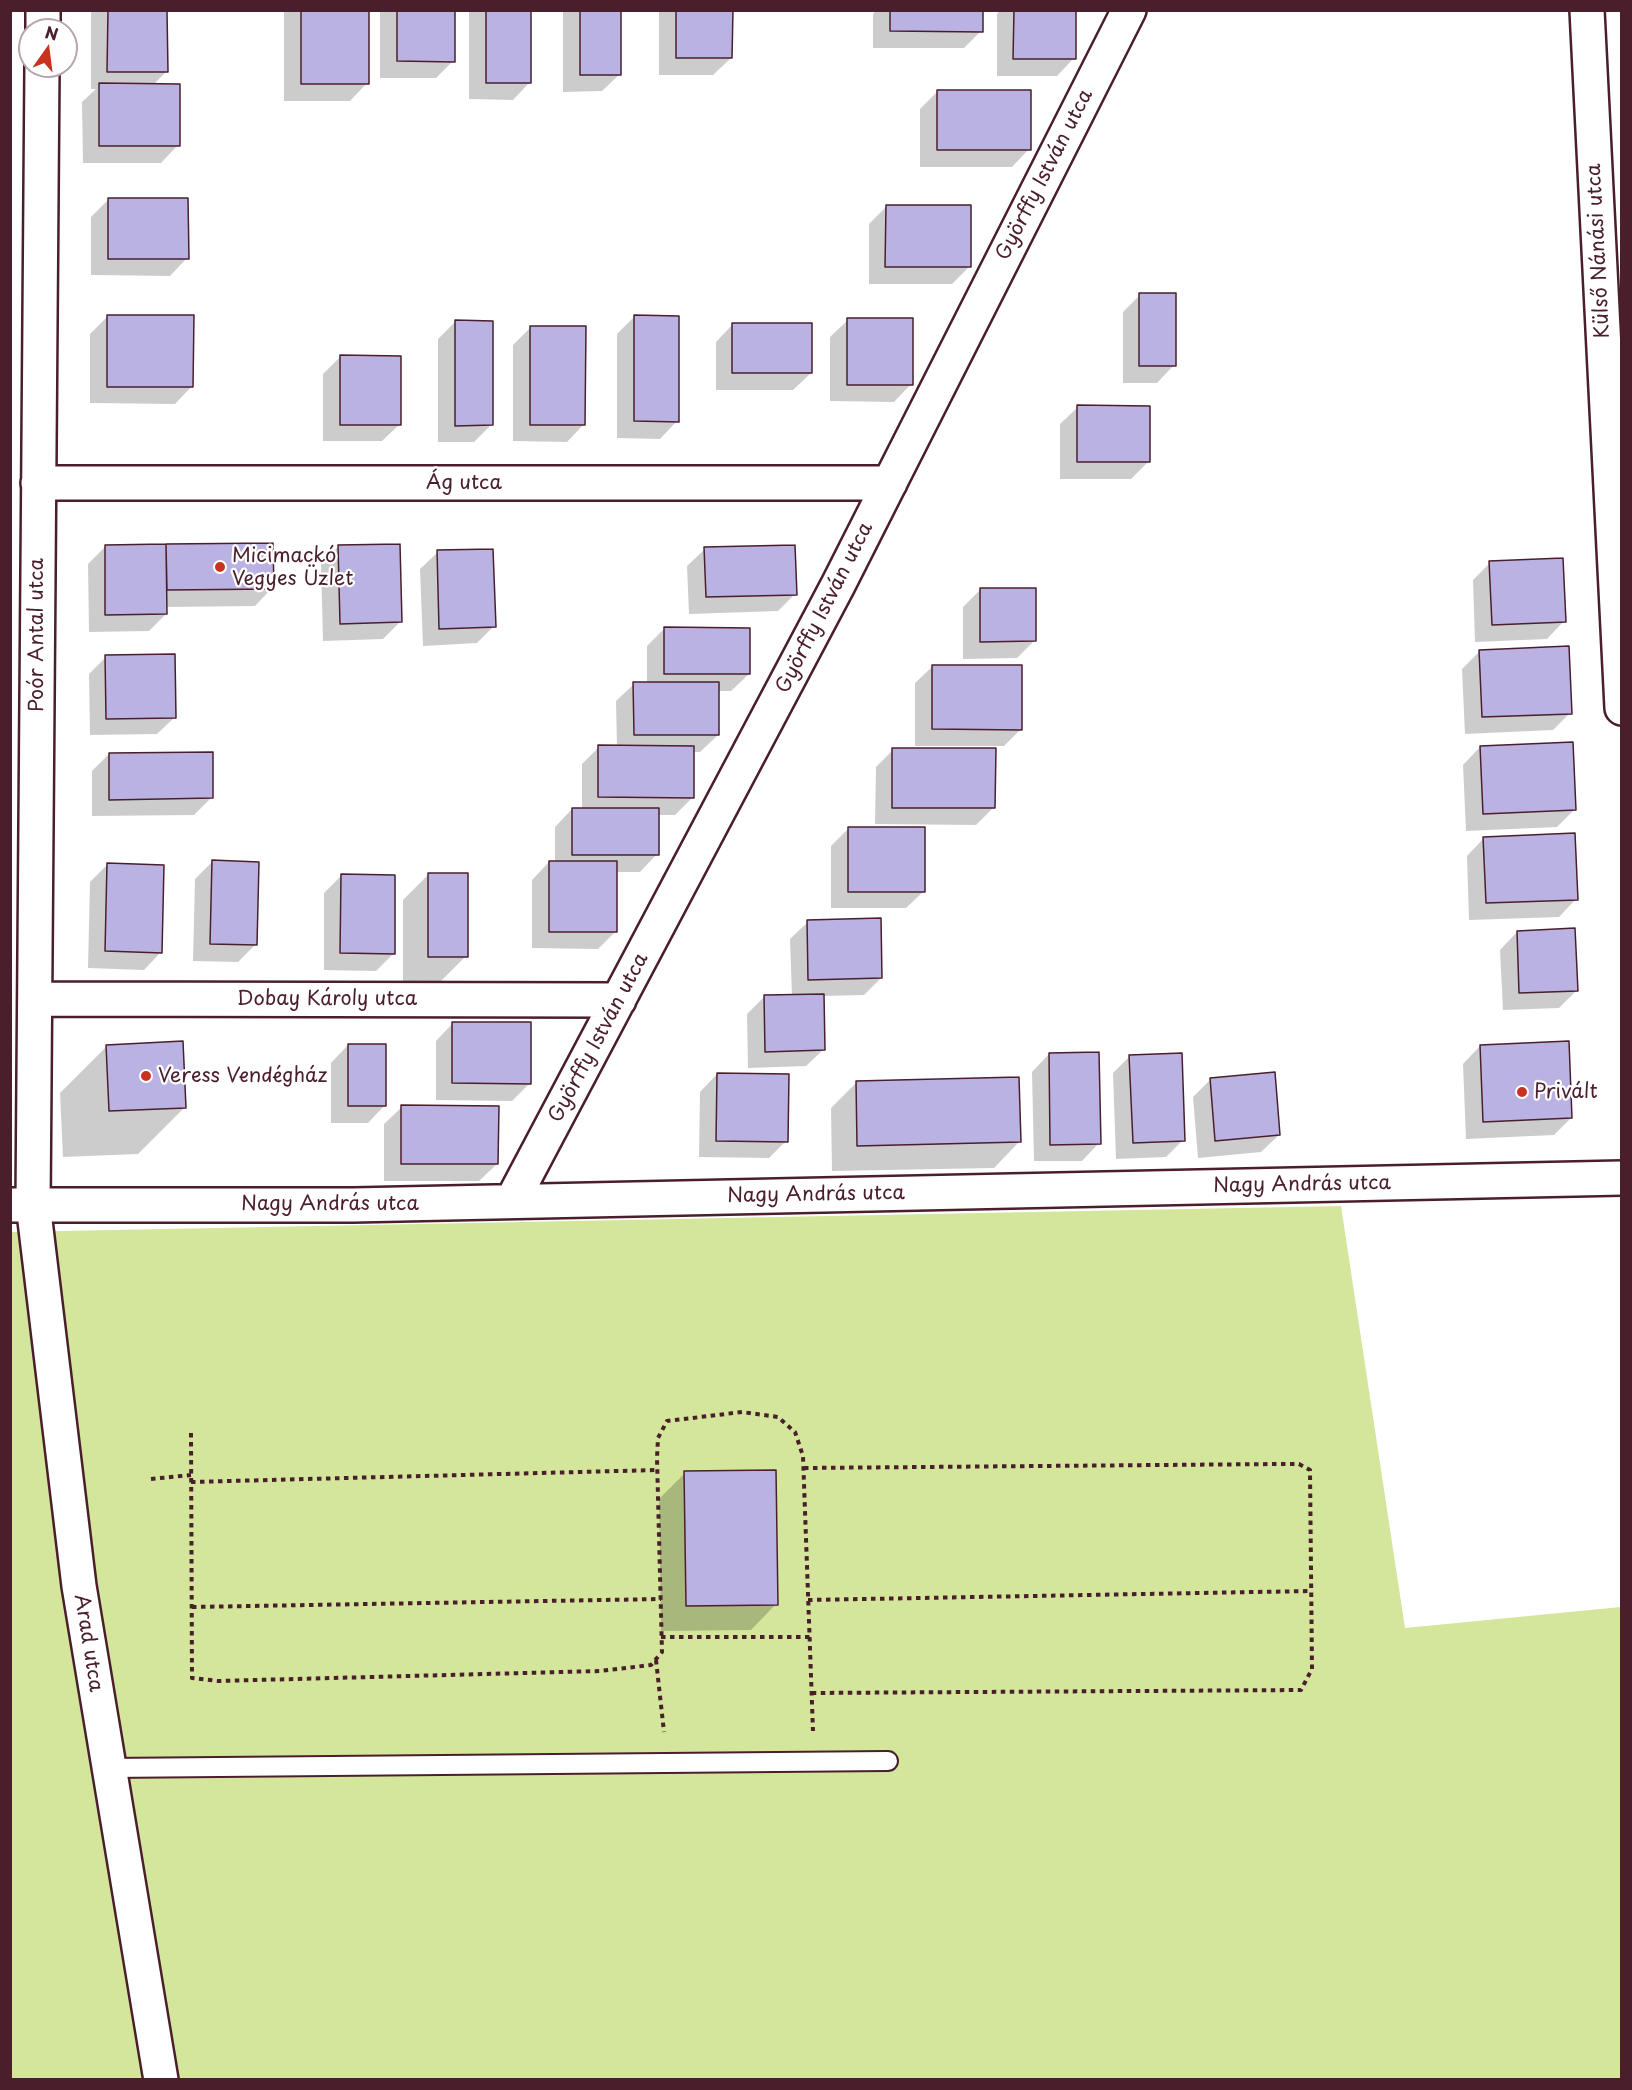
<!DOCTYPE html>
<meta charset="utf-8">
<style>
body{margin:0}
#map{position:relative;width:1632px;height:2090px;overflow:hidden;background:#fff;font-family:"Playpen Sans",sans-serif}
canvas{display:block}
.frame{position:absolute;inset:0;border:12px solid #4a1f2b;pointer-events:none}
.north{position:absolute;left:18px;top:18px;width:60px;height:60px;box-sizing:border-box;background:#fff;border:2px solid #b7a5aa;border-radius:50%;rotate:14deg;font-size:16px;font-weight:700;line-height:24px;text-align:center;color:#4a1f2b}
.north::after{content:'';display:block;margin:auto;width:21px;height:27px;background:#c8321e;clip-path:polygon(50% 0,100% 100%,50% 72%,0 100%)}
</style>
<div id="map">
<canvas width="1632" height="2090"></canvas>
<div class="frame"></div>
<div class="north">N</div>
</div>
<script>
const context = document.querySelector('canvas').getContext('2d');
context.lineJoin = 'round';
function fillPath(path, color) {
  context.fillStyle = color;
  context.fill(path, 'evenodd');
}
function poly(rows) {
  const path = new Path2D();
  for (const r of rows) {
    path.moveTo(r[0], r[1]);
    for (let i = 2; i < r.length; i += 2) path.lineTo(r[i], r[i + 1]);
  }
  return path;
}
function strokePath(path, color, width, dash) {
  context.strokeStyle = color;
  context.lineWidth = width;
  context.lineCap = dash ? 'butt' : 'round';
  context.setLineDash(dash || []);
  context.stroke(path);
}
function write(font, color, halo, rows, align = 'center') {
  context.font = font + ' "Playpen Sans",sans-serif';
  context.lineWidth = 4.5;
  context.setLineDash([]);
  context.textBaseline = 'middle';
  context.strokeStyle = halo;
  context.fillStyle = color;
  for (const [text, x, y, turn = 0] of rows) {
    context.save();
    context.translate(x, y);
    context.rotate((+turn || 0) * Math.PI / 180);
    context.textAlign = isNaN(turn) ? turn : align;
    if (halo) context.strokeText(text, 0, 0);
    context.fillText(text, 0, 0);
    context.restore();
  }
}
const green = poly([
 [1341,1206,1405,1628,1621,1607,1621,2079,11,2079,10,1232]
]);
const shadow = poly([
 [93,10,166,10,166,72,153,85,178,145,161,163,83,163,82,102,96,89,91,89,91,13],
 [284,10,367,10,367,83,350,101,284,101],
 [380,10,453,10,453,61,436,78,380,78],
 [469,10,530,10,530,82,513,100,469,99],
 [563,10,620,10,620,74,602,91,563,92],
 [659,10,731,10,731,58,713,75,659,75],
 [876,10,981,10,981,31,964,48,873,48,873,14],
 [1000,10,1074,10,1074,58,1057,76,997,76,997,14],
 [938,91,1029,149,1012,167,920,167,920,109],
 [109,199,187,258,170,276,91,275,91,217],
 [886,207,969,267,952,284,869,284,869,224],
 [1140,295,1174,365,1157,383,1123,383,1123,312],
 [108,316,192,386,175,404,90,403,90,334],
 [634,317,677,421,660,439,617,438,617,334],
 [848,320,911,384,894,402,830,401,830,337],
 [455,322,491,425,474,442,438,442,438,339],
 [733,324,811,373,793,390,716,390,716,342],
 [530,328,584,424,567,442,513,441,513,345],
 [340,357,400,424,382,441,323,441,323,374],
 [1078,407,1148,462,1131,479,1060,479,1060,424],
 [271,545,272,588,255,606,166,607,166,614,149,631,89,632,88,564,105,547],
 [338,547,401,621,383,639,323,641,321,564],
 [705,549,795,594,778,611,689,614,687,566],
 [438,552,494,626,477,643,423,646,420,569],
 [1490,563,1564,621,1547,639,1475,642,1473,580],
 [981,589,1034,641,1017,658,963,659,963,607],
 [664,629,749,674,731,691,718,691,718,735,700,752,693,752,693,797,675,815,657,815,657,854,640,872,615,872,615,932,598,949,532,948,532,880,549,862,555,862,555,827,572,809,582,809,582,764,599,747,617,747,616,701,634,684,647,684,647,646],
 [1480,651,1570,713,1553,730,1465,734,1462,669],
 [106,657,175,717,157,734,90,735,89,674],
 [933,666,1021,729,1004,746,915,746,915,683],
 [1480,747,1574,810,1557,827,1466,831,1463,765],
 [893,750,994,807,976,825,875,824,876,767],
 [109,754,212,797,194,815,92,816,92,771],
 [848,829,924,891,906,908,831,908,831,846],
 [1484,838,1576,899,1559,917,1469,920,1467,856],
 [212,862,255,945,238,962,193,961,195,879],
 [107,865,161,952,144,970,88,968,90,882],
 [429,874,466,956,440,982,403,982,403,900],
 [341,876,393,954,376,971,324,970,324,893],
 [808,922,881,978,864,995,822,996,824,1049,806,1066,748,1068,747,1014,764,997,792,996,790,939],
 [1517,932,1577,990,1559,1008,1503,1010,1500,950],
 [453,1023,530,1083,512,1101,436,1100,436,1041],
 [348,1045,385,1105,368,1123,331,1123,331,1063],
 [107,1046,185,1107,138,1154,63,1157,60,1093],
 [1480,1046,1571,1118,1554,1135,1466,1139,1463,1064],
 [1049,1054,1099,1143,1082,1161,1034,1161,1032,1072],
 [1130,1056,1183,1140,1166,1157,1116,1159,1113,1073],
 [717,1074,786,1141,769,1158,699,1157,700,1092],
 [1210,1080,1279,1135,1261,1152,1198,1158,1193,1097],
 [857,1082,1019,1142,994,1168,832,1171,831,1108],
 [402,1107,497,1164,479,1181,384,1181,384,1124],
 [685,1473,776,1604,751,1630,661,1631,659,1499]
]);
const building = poly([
 [108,10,167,10,168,72,107,72,108,10],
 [301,10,369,10,369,84,301,84,301,10],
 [397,10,455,10,455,62,397,61,397,10],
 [486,10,531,10,531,83,486,83,486,10],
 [580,10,621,10,621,75,580,75,580,10],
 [676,10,733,10,732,58,676,58,676,10],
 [890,10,983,10,983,32,890,31,890,10],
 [1014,10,1076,10,1076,59,1013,59,1014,10],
 [99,83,180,84,180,146,99,146,99,83],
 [937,90,1031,90,1031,150,937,150,937,90],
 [108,198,188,198,189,259,108,259,108,198],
 [886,205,971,205,971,267,885,267,886,205],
 [1139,293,1176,293,1176,366,1139,366,1139,293],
 [107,315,194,315,193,387,107,387,107,315],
 [634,315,679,316,679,422,634,421,634,315],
 [847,318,913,318,913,385,847,385,847,318],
 [455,320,493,321,493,425,455,426,455,320],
 [732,323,812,323,812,373,732,373,732,323],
 [530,326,586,326,585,425,530,425,530,326],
 [340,355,401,356,401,425,340,425,340,355],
 [1077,405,1150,406,1150,462,1077,462,1077,405],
 [273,543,274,589,167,590,166,544,273,543],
 [166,544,167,614,105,615,105,545,166,544],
 [400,544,402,622,340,624,338,545,400,544],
 [795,545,797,595,706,597,704,547,795,545],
 [493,549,496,627,439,629,437,550,493,549],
 [1563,558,1566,622,1492,625,1489,561,1563,558],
 [980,588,1036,588,1036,641,980,642,980,588],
 [664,627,750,628,750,674,664,674,664,627],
 [1569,646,1572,714,1482,717,1479,650,1569,646],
 [175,654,176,718,106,719,105,655,175,654],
 [932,665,1022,665,1022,730,932,729,932,665],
 [633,682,719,682,719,735,634,735,633,682],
 [1573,742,1576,810,1483,814,1480,746,1573,742],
 [598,745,694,746,694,798,598,797,598,745],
 [892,748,996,748,995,808,892,808,892,748],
 [213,752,213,798,109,800,109,753,213,752],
 [572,808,659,808,659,855,572,855,572,808],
 [848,827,925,827,925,892,848,892,848,827],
 [1575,833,1578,900,1486,903,1483,837,1575,833],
 [212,860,259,862,257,945,210,944,212,860],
 [549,861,617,861,617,932,549,932,549,861],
 [107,863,164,865,162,953,105,951,107,863],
 [428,873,468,873,468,957,428,957,428,873],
 [341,874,395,875,395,954,340,953,341,874],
 [881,918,882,978,808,980,807,920,881,918],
 [1575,928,1578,991,1519,993,1517,931,1575,928],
 [824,994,825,1050,765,1052,764,995,824,994],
 [452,1022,531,1022,531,1084,452,1083,452,1022],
 [183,1041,186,1108,109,1111,106,1045,183,1041],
 [1569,1041,1572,1118,1483,1122,1480,1045,1569,1041],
 [348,1044,386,1044,386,1106,348,1106,348,1044],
 [1099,1052,1101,1144,1050,1145,1049,1053,1099,1052],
 [1182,1053,1185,1141,1133,1143,1129,1055,1182,1053],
 [1275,1072,1280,1135,1215,1141,1210,1078,1275,1072],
 [717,1073,789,1074,788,1142,716,1141,717,1073],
 [1019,1077,1021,1142,857,1146,856,1081,1019,1077],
 [401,1105,499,1106,498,1164,401,1164,401,1105],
 [776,1470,778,1605,686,1606,684,1471,776,1470]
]);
const path = poly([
 [191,1433,192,1678,218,1681,600,1671,651,1665,662,1652,657,1458,658,1438,667,1421,742,1412,778,1417,795,1432,803,1456,813,1731],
 [804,1468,1278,1464,1299,1464,1310,1470,1312,1669,1301,1690,812,1693],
 [151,1479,191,1475],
 [191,1482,657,1470],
 [808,1600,1311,1591],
 [192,1607,661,1599],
 [661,1637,810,1637],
 [656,1660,664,1732]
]);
const service = poly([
 [108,1768,888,1761]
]);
const minor = poly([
 [1587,10,1622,708],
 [43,30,43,10],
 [42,66,33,1204,79,1586,161,2080],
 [38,483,890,483],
 [36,999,619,1000],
 [512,1201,838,585,1129,10],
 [13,1205,353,1205,1622,1178]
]);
const markers = [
 [220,567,6,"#c8321e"],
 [146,1076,6,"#c8321e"],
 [1522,1092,6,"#c8321e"]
];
const streetNames = [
 ["Györffy István utca",1045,175,-63],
 ["Külső Nánási utca",1599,251,-93],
 ["Ág utca",464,483],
 ["Györffy István utca",825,608,-63],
 ["Poór Antal utca",37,635,-90],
 ["Dobay Károly utca",327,999],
 ["Györffy István utca",599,1038,-62],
 ["Nagy András utca",1302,1185,-1],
 ["Nagy András utca",816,1195,-1],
 ["Nagy András utca",330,1204],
 ["Arad utca",88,1643,81]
];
const poiNames = [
 ["Micimackó",232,556],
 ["Vegyes Üzlet",232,579],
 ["Veress Vendégház",158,1076],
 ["Privált",1534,1092]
];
fillPath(green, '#d3e69b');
fillPath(shadow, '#0003');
fillPath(building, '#bab2e3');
strokePath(building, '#4a1f2b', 1.5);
strokePath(service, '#4a1f2b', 22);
strokePath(minor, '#4a1f2b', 38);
strokePath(path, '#4a1f2b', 4, [4.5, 4.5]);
strokePath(service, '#fff', 18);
strokePath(minor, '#fff', 33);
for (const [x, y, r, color] of markers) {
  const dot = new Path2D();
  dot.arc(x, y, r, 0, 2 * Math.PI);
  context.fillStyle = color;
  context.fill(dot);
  strokePath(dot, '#fff', 2);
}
write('20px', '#4a1f2b', '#fff', streetNames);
write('20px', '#4a1f2b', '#fff', poiNames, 'left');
</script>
